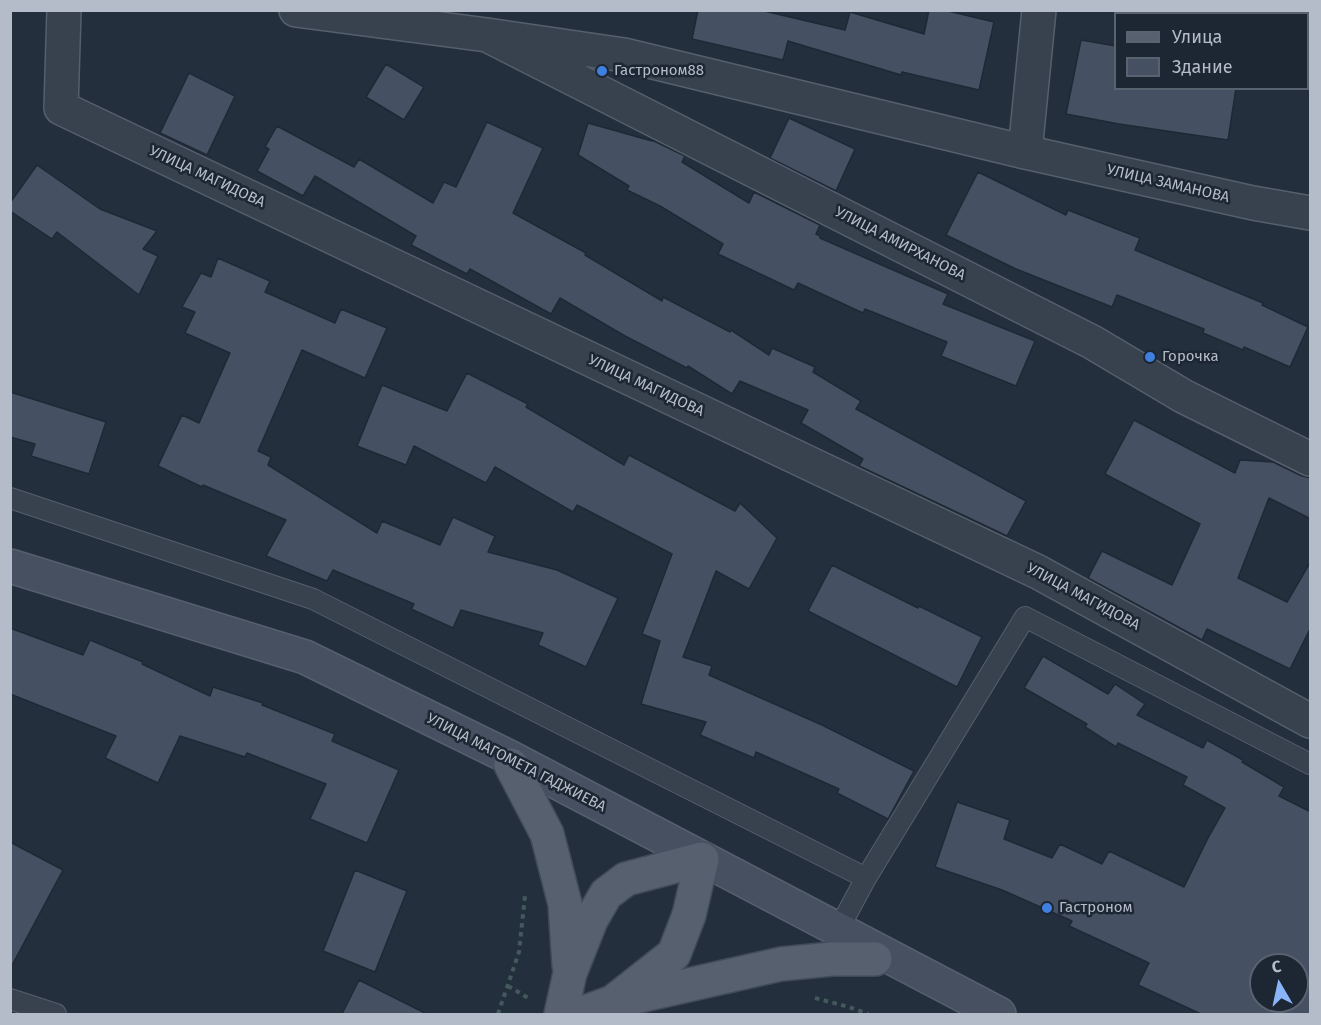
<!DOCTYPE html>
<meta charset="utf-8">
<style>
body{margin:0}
#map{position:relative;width:1321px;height:1025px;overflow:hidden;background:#242f3e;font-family:"Fira Sans",sans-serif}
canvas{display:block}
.frame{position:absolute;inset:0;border:12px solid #b4bcc9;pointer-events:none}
.legend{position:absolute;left:1114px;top:12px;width:195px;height:78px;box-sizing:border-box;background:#1d2633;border:2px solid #59626f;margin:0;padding:8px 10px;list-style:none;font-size:18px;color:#b4bcc9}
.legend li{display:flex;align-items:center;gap:12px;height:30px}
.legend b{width:30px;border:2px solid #59626f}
.north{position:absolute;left:1249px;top:953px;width:60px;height:60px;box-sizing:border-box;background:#1d2633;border:2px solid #59626f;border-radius:50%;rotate:351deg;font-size:16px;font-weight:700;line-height:24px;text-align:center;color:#b4bcc9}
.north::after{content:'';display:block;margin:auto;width:21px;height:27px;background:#8ab4f8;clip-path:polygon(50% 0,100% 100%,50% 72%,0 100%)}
</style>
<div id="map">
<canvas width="1321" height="1025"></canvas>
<div class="frame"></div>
<ul class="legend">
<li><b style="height:8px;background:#56606e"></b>Улица</li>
<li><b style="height:16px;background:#455162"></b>Здание</li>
</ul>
<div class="north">С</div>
</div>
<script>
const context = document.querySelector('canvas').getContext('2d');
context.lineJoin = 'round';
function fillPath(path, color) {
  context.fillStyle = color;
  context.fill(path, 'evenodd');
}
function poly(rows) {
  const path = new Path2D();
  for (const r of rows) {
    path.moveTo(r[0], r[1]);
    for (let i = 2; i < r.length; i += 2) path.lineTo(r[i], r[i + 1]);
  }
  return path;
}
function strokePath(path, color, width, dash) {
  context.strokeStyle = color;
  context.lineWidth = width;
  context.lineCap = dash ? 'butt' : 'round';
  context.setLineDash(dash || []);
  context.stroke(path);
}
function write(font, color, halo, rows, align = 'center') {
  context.font = font + ' "Fira Sans",sans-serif';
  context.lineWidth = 5;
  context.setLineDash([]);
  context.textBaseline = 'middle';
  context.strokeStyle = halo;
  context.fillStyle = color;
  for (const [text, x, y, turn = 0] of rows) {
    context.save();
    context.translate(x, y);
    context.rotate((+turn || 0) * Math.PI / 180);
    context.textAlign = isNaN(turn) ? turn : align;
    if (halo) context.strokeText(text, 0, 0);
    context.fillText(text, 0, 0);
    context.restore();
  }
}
const building = poly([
 [698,10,760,10,845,30,850,12,924,34,929,10,944,10,994,22,979,90,902,72,901,75,788,41,783,60,692,39,698,10],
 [1081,40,1116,46,1116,88,1236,88,1228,140,1119,124,1066,114,1081,40],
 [386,64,424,87,404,120,366,97,386,64],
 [189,73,235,96,207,155,160,133,189,73],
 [789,118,855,149,836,191,770,158,789,118],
 [487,122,543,148,513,213,586,253,585,255,662,301,663,297,730,332,731,330,769,355,772,348,815,367,813,372,861,401,856,409,1026,501,1007,536,859,466,863,459,801,423,808,410,740,381,732,394,688,366,687,368,625,336,560,298,551,314,470,269,467,274,411,245,416,236,315,176,303,196,257,171,269,149,265,147,277,126,354,167,359,159,433,203,444,182,456,187,487,122],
 [588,123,652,141,652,140,685,156,682,162,749,203,754,192,820,225,816,234,820,236,820,238,948,294,943,304,1035,341,1016,386,941,356,947,342,865,309,863,313,798,283,794,290,718,254,723,244,660,206,627,190,629,186,578,155,588,123],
 [37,165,100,209,157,231,143,249,158,256,139,295,57,232,52,239,10,211,10,203,37,165],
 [978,172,1066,215,1068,210,1140,238,1135,250,1263,303,1262,305,1308,327,1290,367,1244,347,1243,350,1203,333,1204,329,1117,295,1112,307,1016,269,946,235,978,172],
 [218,258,270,281,265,292,335,323,341,309,387,328,365,378,302,350,258,451,271,457,268,465,377,533,382,521,440,545,453,517,495,536,488,552,557,570,618,598,586,667,538,645,543,633,461,610,453,628,411,609,414,604,333,570,327,581,266,556,286,520,203,485,202,487,158,466,182,415,199,423,230,353,185,333,195,312,182,307,201,273,211,277,218,258],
 [467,373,528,404,526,407,624,465,629,455,735,511,740,503,777,538,749,589,716,571,683,657,712,666,709,675,822,725,914,771,888,819,837,793,839,789,756,752,754,758,700,735,706,722,641,704,660,641,642,634,672,554,577,505,573,512,495,467,486,483,414,446,406,465,357,446,382,385,447,411,467,373],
 [10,392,106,422,89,474,31,456,35,444,10,437,10,392],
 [1134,420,1235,473,1240,460,1273,462,1302,476,1311,478,1311,519,1269,498,1238,578,1287,602,1311,561,1311,627,1290,669,1207,629,1202,640,1088,578,1102,551,1172,585,1200,524,1105,474,1134,420],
 [832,565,918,608,919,606,982,637,957,687,808,611,832,565],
 [10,628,83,655,90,640,143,662,142,664,210,696,213,687,263,703,262,705,335,734,332,741,399,770,367,843,310,819,326,784,247,753,245,757,180,736,158,783,105,758,116,736,10,694,10,628],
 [1043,656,1108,694,1115,684,1145,704,1137,715,1203,748,1207,740,1243,760,1242,762,1284,787,1279,796,1311,812,1311,1014,1201,1014,1138,985,1149,963,1069,926,1072,921,1002,890,935,867,957,802,1010,820,1004,839,1052,858,1060,844,1102,864,1109,851,1184,887,1208,838,1225,808,1183,785,1187,777,1118,743,1116,747,1085,727,1087,724,1024,688,1043,656],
 [1261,965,1297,965,1297,1001,1261,1001,1261,965],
 [10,842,63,870,10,969,10,842],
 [355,870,407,891,375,972,323,951,355,870],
 [359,980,427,1014,342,1014,359,980]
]);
const path = poly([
 [508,986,530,999],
 [815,998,849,1007,868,1014],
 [498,1014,519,952,525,896]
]);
const service = poly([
 [10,498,313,599,866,878],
 [838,930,866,878,1025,617,1310,764],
 [10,999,56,1014]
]);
const minor = poly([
 [64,10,61,108,1038,572,1310,721],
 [296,10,487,35,624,55,1025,152,1039,10],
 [487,35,1092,342,1183,396,1310,459],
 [1025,152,1253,203,1310,213]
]);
const secondary = poly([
 [10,566,305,657,511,758,999,1014]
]);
const primary = poly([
 [511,765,547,834,565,904,569,965],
 [561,1014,570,973,591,920,606,894,626,879,702,859,689,915,674,954,613,1002],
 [580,1014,613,1002,781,964,832,959,875,959]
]);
const markers = [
 [602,71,6,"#3f7fe0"],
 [1150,357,6,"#3f7fe0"],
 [1047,908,6,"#3f7fe0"]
];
const poiNames = [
 ["Гастроном88",614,71],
 ["Горочка",1162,357],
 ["Гастроном",1059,908]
];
const streetNames = [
 ["УЛИЦА МАГИДОВА",207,177,25],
 ["УЛИЦА ЗАМАНОВА",1168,184,13],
 ["УЛИЦА АМИРХАНОВА",900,244,27],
 ["УЛИЦА МАГИДОВА",646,386,25],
 ["УЛИЦА МАГИДОВА",1083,597,28],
 ["УЛИЦА МАГОМЕТА ГАДЖИЕВА",516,763,27]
];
fillPath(building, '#455162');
strokePath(building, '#1f2835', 1.5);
strokePath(service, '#565f6c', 22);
strokePath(minor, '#565f6c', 36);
strokePath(secondary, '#565f6c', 36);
strokePath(primary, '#414a57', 36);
strokePath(path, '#44595c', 4, [4.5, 4.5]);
strokePath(service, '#38414e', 20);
strokePath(minor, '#38414e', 33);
strokePath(secondary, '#465061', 33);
strokePath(primary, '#56606e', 33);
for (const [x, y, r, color] of markers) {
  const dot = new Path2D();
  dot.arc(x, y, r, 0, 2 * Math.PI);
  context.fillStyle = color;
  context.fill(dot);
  strokePath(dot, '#1d2633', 2);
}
write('15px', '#b4bcc9', '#1d2633', poiNames, 'left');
write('15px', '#b4bcc9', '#1d2633', streetNames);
</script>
